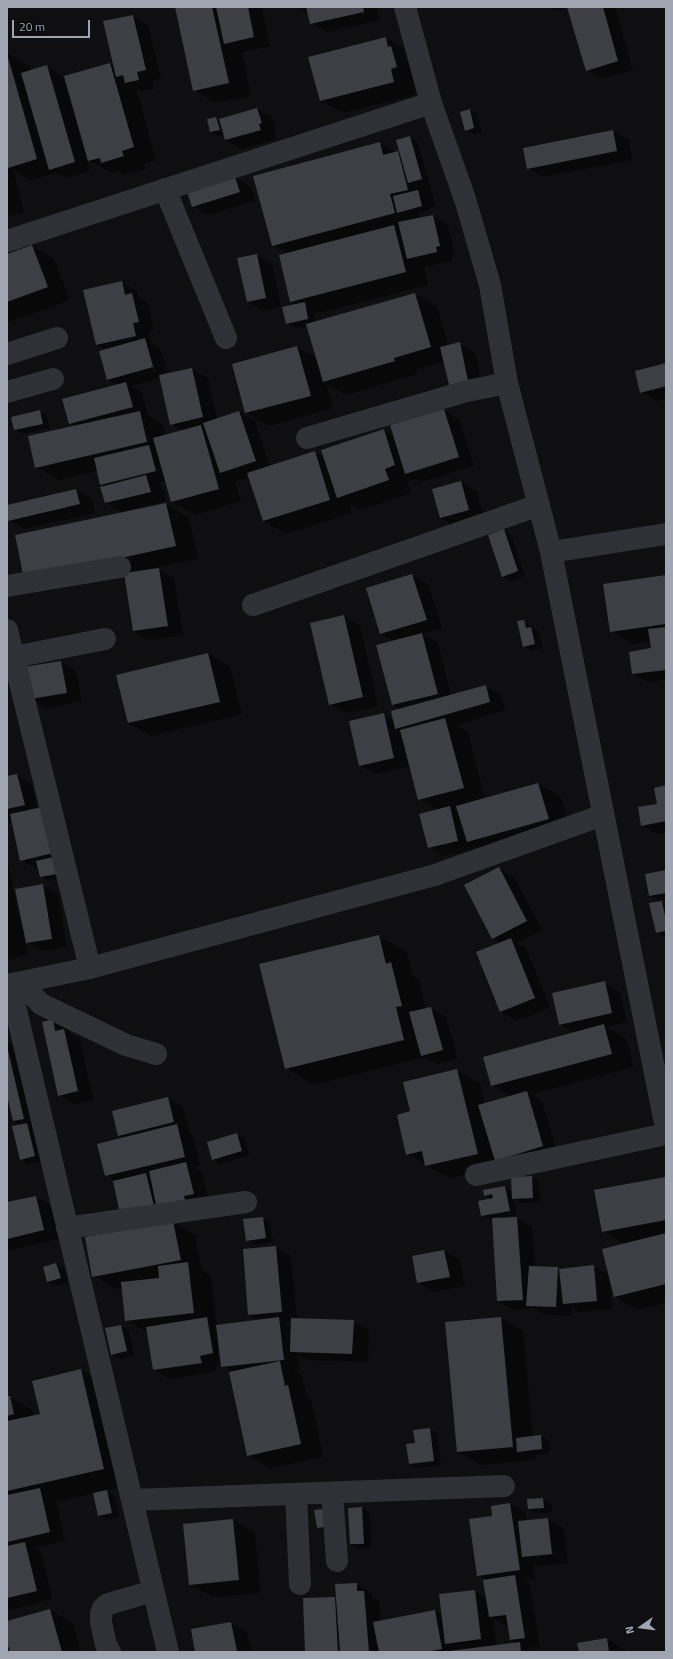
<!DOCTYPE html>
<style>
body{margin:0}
#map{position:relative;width:673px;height:1659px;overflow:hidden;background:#0f0f11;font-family:"Titillium Web",sans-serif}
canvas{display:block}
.frame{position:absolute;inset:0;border:8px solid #a0a5b2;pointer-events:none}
.north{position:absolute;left:621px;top:1607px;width:40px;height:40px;-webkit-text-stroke:3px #0a0a0b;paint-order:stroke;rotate:256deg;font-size:11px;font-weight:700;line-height:16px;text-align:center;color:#a0a5b2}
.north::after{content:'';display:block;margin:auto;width:14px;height:18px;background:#a0a5b2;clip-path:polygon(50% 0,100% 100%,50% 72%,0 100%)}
.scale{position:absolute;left:12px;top:20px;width:78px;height:18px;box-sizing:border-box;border:2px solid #a0a5b2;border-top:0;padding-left:5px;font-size:12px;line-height:14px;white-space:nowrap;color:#a0a5b2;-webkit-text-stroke:3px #0a0a0b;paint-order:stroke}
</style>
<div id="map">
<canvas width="673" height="1659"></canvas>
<div class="frame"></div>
<div class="north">N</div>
<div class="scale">20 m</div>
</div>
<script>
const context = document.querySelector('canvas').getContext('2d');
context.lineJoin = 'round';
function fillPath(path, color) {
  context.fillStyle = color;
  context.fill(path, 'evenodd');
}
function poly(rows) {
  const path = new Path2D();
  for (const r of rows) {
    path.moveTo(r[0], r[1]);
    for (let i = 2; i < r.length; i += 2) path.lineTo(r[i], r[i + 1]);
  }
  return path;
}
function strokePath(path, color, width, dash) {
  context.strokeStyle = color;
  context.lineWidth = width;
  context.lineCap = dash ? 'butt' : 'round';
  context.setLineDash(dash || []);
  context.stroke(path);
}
const shadow = poly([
 [176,7,262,7,270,46,242,52,251,96,216,103,194,90],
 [297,7,376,7,380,20,327,32,311,23,309,14],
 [550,7,615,7,633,70,602,79,587,70,569,8,557,11],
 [133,16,148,25,161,78,152,81,154,89,141,91,136,88,156,160,144,163,146,169,125,175,118,171,112,173,89,160,110,64,115,67],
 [386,38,408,51,419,80,413,82,416,94,343,113,321,100],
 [7,53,29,66,31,71,47,67,63,76,90,171,65,178,56,173,31,180,13,170,24,212,7,216,7,166,8,167,7,162],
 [257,109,273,118,277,132,274,133,276,139,241,149,226,140,224,135,219,136,211,132,216,118,219,120],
 [470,110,477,114,482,132,473,134,465,130],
 [613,131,629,140,632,160,543,177,528,168,524,149],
 [409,137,417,141,436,206,429,208,429,210,418,213,420,219,433,216,448,225,455,255,451,256,452,261,424,267,428,285,314,314,316,323,415,294,437,307,449,346,460,344,475,353,483,389,465,394,444,362,416,370,417,374,346,395,326,383,333,408,269,426,246,413,297,347,317,358,307,325,295,328,287,323,297,305,291,301,287,253,273,245,379,143,401,154],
 [235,178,251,187,255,201,208,215,193,206],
 [32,246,54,259,70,300,7,323,7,255],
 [256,255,272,264,281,307,263,311,248,302],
 [121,282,137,291,139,298,148,303,154,330,148,332,151,343,160,348,168,374,192,369,208,378,217,419,239,412,255,421,270,466,315,452,325,458,384,430,395,437,444,410,459,419,474,466,421,482,416,479,407,482,411,493,361,510,349,503,352,513,286,534,264,521,250,477,235,482,241,501,195,515,172,502,166,481,158,483,162,485,166,501,121,512,106,503,105,486,101,484,98,471,59,480,36,467,76,426,70,423,118,385,108,380,106,350,97,345],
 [147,350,149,350,156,372,154,372],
 [160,378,171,424,183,431,165,436,163,425,148,416,142,392,132,386],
 [666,364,666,385,652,389,652,391,666,387,666,399,657,401,641,392],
 [40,411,47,416,50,428,23,434,15,429],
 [461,482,477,492,484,519,456,527,441,518],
 [76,490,92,499,95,513,25,529,9,520,7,506],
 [166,504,189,518,198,559,148,569,148,571,158,569,174,578,183,635,149,640,133,631,125,574,47,591,24,578],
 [504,530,511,535,525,576,511,581,503,576],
 [412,575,428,584,442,628,422,634,438,643,451,695,485,686,501,695,505,710,456,725,468,732,485,799,538,784,561,797,571,832,491,855,472,844,474,849,444,856,429,847,438,810,419,799,410,766,375,774,360,765,384,714,394,720,401,710,393,705,395,641,381,634],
 [458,808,459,813,454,809],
 [666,576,666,680,648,682,632,673,652,649,651,641,633,644,611,631],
 [344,616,360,625,378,706,346,713,330,704],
 [523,621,539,632,543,648,531,651,524,646],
 [208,654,230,667,242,714,151,736,128,723],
 [61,662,76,671,82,701,47,708,31,699],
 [17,775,32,784,38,809,65,878,48,881,40,876,39,868,37,869,21,860,12,820,7,821,7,777],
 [666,786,666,832,657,834,642,825,658,805],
 [7,866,9,867,20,921,22,921,43,885,58,894,67,947,42,951,25,941,28,955,7,960],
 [499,868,514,877,542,930,517,943,526,948,550,1007,517,1021,501,1012,477,952,501,943,493,938],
 [666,871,666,899,658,900,650,896],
 [662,902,666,905,666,937,664,937,657,933],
 [378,936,407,952,413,976,419,980,426,1009,431,1008,446,1017,458,1059,438,1064,426,1057,314,1085,286,1068],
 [605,983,620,992,627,1022,606,1027,626,1038,634,1067,531,1094,542,1101,558,1155,449,1178,407,1154,411,1112,457,1070,480,1083,485,1104,511,1096,492,1085,575,1033,560,1025],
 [53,1020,68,1029,69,1033,80,1039,93,1100,74,1104,59,1095],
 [7,1041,22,1049,42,1161,28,1164,20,1159,21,1125,13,1121,7,1091],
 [167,1098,183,1107,189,1131,187,1131,192,1134,200,1165,193,1167,202,1172,209,1202,174,1217,106,1175,124,1138,119,1135],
 [237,1135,245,1139,249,1155,220,1164,212,1159],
 [532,1177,539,1181,540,1202,521,1203,514,1199,517,1215,506,1217,507,1218,517,1218,532,1227,535,1267,560,1270,594,1266,610,1276,625,1244,603,1231,666,1179,666,1303,637,1310,615,1297,611,1282,610,1282,612,1309,579,1312,572,1308,571,1316,543,1314,533,1308,514,1310,498,1301,493,1219,490,1220,482,1215,493,1199,485,1195,505,1187,513,1192],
 [36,1197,52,1206,59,1239,7,1251,7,1203],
 [262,1218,270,1222,273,1242,255,1245,247,1240],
 [173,1222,195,1235,202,1271,211,1276,216,1324,219,1325,259,1321,249,1315,276,1247,291,1256,297,1319,353,1321,369,1330,368,1362,306,1360,298,1355,299,1369,292,1369,302,1375,307,1397,311,1399,323,1457,270,1468,248,1455,232,1372,222,1366,222,1363,216,1364,217,1371,170,1379,154,1370,148,1333,126,1320,122,1288,116,1289,93,1276],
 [292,1321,291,1326,285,1322],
 [444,1251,460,1260,465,1286,434,1292,418,1283],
 [56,1264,64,1268,68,1282,56,1286,48,1281],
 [501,1318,523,1331,533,1437,541,1436,549,1441,550,1453,535,1455,536,1460,481,1465,458,1452],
 [121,1326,129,1330,134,1355,120,1359,112,1354],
 [81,1370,110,1387,132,1485,106,1491,115,1496,119,1517,106,1520,99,1515,94,1493,56,1502,65,1541,34,1548,41,1552,52,1599,9,1610,7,1608,7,1397,9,1397,32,1410,34,1416,41,1415,33,1381],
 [429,1429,437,1433,441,1465,417,1468,409,1464,416,1444],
 [543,1499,551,1504,552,1512,537,1513,529,1508,528,1500],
 [510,1504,526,1513,527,1521,548,1519,564,1528,568,1563,538,1566,533,1562,535,1579,522,1580,530,1585,540,1647,528,1648,535,1652,306,1652,304,1599,337,1598,356,1584,372,1593,372,1597,379,1601,381,1621,435,1611,443,1616,475,1591,487,1598,487,1580,478,1575,493,1517,492,1507],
 [557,1552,558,1554,536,1557,536,1555],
 [493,1618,506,1626,509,1625,511,1640,518,1644,496,1646],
 [362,1508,370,1513,371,1548,358,1548,351,1544],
 [330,1514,325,1532,318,1527],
 [233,1520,255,1533,261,1593,213,1597,190,1584],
 [50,1610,73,1623,81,1652,11,1652,7,1638,7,1622],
 [231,1623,247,1632,251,1652,238,1652,235,1633,232,1633,236,1652,196,1652,192,1630],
 [607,1639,629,1652,580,1652]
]);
const building = poly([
 [175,7,212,7,229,83,193,91],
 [216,7,248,7,254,37,224,44],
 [306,7,363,7,364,12,310,24],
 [567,7,603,7,618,61,586,71],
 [133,15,146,70,137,72,139,80,125,83,123,75,116,77,103,21],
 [386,37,388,47,391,46,397,67,391,69,394,82,320,101,308,57],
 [7,54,37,159,8,168,7,165],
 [110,63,134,147,122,151,124,156,101,163,100,158,88,161,64,76],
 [47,65,75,162,49,170,21,73],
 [257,108,262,123,259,124,261,130,225,140,219,119],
 [470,109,474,128,465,131,460,112],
 [216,117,220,130,210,132,207,119],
 [613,130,617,151,527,169,523,148],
 [410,136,422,179,408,183,396,140],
 [380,142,383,155,398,151,408,190,390,194,395,213,272,246,253,176],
 [235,177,240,192,192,207,187,192],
 [418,190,422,206,397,213,393,196],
 [433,215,440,246,436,247,437,252,407,259,398,222],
 [394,225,406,272,290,302,279,255],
 [32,245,48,287,7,302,7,254],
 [257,254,266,298,247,302,237,258],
 [122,281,125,295,132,293,139,322,133,323,136,336,96,345,83,290],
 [415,293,431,347,394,358,395,361,323,382,306,324],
 [305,302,308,319,286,324,282,307],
 [145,338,153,367,107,380,99,351],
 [460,342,468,381,449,385,440,347],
 [297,346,311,396,245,413,232,364],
 [666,363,666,386,640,393,635,371],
 [192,368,203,417,170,425,159,375],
 [126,382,133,407,69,424,62,399],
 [444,409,459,457,405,474,390,425],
 [40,410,43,424,14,430,11,417],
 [140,411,147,442,35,468,28,436],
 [239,411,256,461,220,473,203,423],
 [201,425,219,489,171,502,153,438],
 [384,429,395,465,385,469,389,480,337,498,321,450],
 [149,445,156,471,100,485,94,458],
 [315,451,330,500,263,521,247,473],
 [146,475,151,492,105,503,100,487],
 [461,481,469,510,440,518,432,489],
 [76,489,80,504,8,521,7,505],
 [166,503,176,546,24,579,15,535],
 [504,529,518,571,502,577,488,535],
 [159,568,168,626,133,631,124,573],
 [412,574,427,620,380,634,366,588],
 [666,575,666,624,610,632,603,584],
 [344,615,363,697,329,705,310,623],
 [524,620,526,628,531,627,535,644,523,647,517,621],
 [666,627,666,670,632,674,629,652,651,648,648,629],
 [422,633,438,694,392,705,376,645],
 [208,653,220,702,128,723,116,675],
 [61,661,67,693,30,699,24,667],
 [486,685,490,702,395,729,391,711],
 [384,713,394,758,359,766,349,721],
 [445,718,464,788,418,800,400,730],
 [17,774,25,805,7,809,7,776],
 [538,783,549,819,467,842,456,806],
 [666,785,666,821,641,826,638,807,657,804,654,788],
 [450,806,458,841,428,848,419,814],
 [42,807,53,853,20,861,10,814],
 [54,857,57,874,40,877,36,861],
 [499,867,527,921,492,939,464,885],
 [666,870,666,893,649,896,645,874],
 [43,884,52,939,26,943,15,889],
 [662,901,666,921,666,931,656,933,649,903],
 [379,935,386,964,391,962,402,1006,396,1007,404,1040,285,1069,259,964],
 [511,938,535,998,500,1012,476,952],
 [605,981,612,1013,559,1025,552,993],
 [431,1007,443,1050,421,1056,409,1012],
 [53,1019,55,1031,64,1029,78,1091,58,1096,42,1022],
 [604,1024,612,1054,491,1086,483,1057],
 [7,1046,24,1119,13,1121,7,1096],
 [457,1069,478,1154,425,1166,422,1151,406,1155,397,1115,410,1111,403,1082],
 [527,1091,543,1146,495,1161,478,1105],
 [168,1097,174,1122,118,1136,112,1111],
 [27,1123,35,1156,20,1160,12,1126],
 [177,1124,185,1157,105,1176,97,1144],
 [237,1133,242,1151,212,1160,207,1142],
 [186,1162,194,1194,184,1196,186,1203,157,1209,149,1171],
 [146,1173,154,1206,120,1214,113,1181],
 [532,1176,533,1198,512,1199,511,1177],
 [665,1177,666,1220,602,1232,594,1190],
 [505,1186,510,1211,481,1216,478,1201,493,1198,492,1194,484,1196,483,1190],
 [36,1196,44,1230,7,1239,7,1202],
 [263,1217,266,1238,246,1241,243,1219],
 [517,1217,523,1300,497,1301,492,1218],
 [173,1221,181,1260,92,1277,85,1237],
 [666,1233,666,1284,614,1297,602,1249],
 [276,1246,282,1312,248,1315,243,1249],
 [444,1250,450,1277,417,1283,412,1256],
 [188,1262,194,1313,125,1321,121,1282,159,1278,158,1266],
 [56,1263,61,1278,47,1282,43,1267],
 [594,1265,597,1301,563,1304,559,1269],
 [529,1266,558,1267,556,1307,526,1306],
 [207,1317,213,1353,200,1356,202,1363,153,1370,146,1327],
 [279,1317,284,1360,221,1367,216,1325],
 [501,1317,513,1447,457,1452,445,1322],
 [291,1318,354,1320,352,1354,290,1352],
 [121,1325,127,1351,111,1355,105,1328],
 [280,1361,285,1386,288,1385,301,1444,247,1456,229,1372],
 [81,1369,104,1469,7,1491,7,1421,40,1414,32,1381],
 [7,1396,10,1396,14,1414,7,1416],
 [430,1428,434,1461,409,1464,406,1444,415,1443,413,1430],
 [541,1435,542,1449,517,1452,516,1438],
 [40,1488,50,1532,7,1542,7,1495],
 [107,1490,112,1513,98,1516,93,1493],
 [543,1498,544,1508,528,1509,527,1499],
 [510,1503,520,1570,477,1576,469,1519,492,1516,491,1506],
 [362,1507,364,1544,350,1544,348,1508],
 [323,1509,325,1527,317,1528,314,1510],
 [548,1518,552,1554,522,1557,518,1521],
 [233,1519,239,1580,189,1585,183,1524],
 [25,1542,37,1591,7,1598,7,1546],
 [515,1575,525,1638,510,1640,506,1615,489,1617,483,1580],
 [357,1583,357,1591,364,1591,369,1652,340,1652,335,1584],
 [475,1590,481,1639,445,1644,439,1594],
 [335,1597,338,1652,305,1652,303,1598],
 [50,1609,62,1652,10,1652,7,1642,7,1621],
 [435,1610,442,1649,426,1652,379,1652,373,1622],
 [231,1622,237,1652,195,1652,191,1629],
 [607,1638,609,1652,579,1652,577,1643],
 [520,1642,521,1652,449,1652,449,1651]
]);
const minor = poly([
 [405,7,431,103,465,199,490,285,507,383,551,552,666,1128],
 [165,189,226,338],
 [7,241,431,103],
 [7,354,57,338],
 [7,392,53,379],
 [307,438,467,391,507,383],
 [551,552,666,534],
 [7,586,120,567],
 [253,605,539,505],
 [7,630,90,968],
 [14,657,105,639],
 [21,983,41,1004,126,1045,156,1054],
 [7,985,90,968,435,875,603,815],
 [10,985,168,1652],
 [476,1175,666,1134],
 [67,1228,246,1202],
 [332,1493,337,1561],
 [296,1494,300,1584],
 [132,1500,504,1486],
 [110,1652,106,1645,101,1622,101,1613,103,1608,108,1604,153,1591]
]);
fillPath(shadow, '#0007');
fillPath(building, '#3e3f44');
strokePath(minor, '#303136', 22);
</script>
